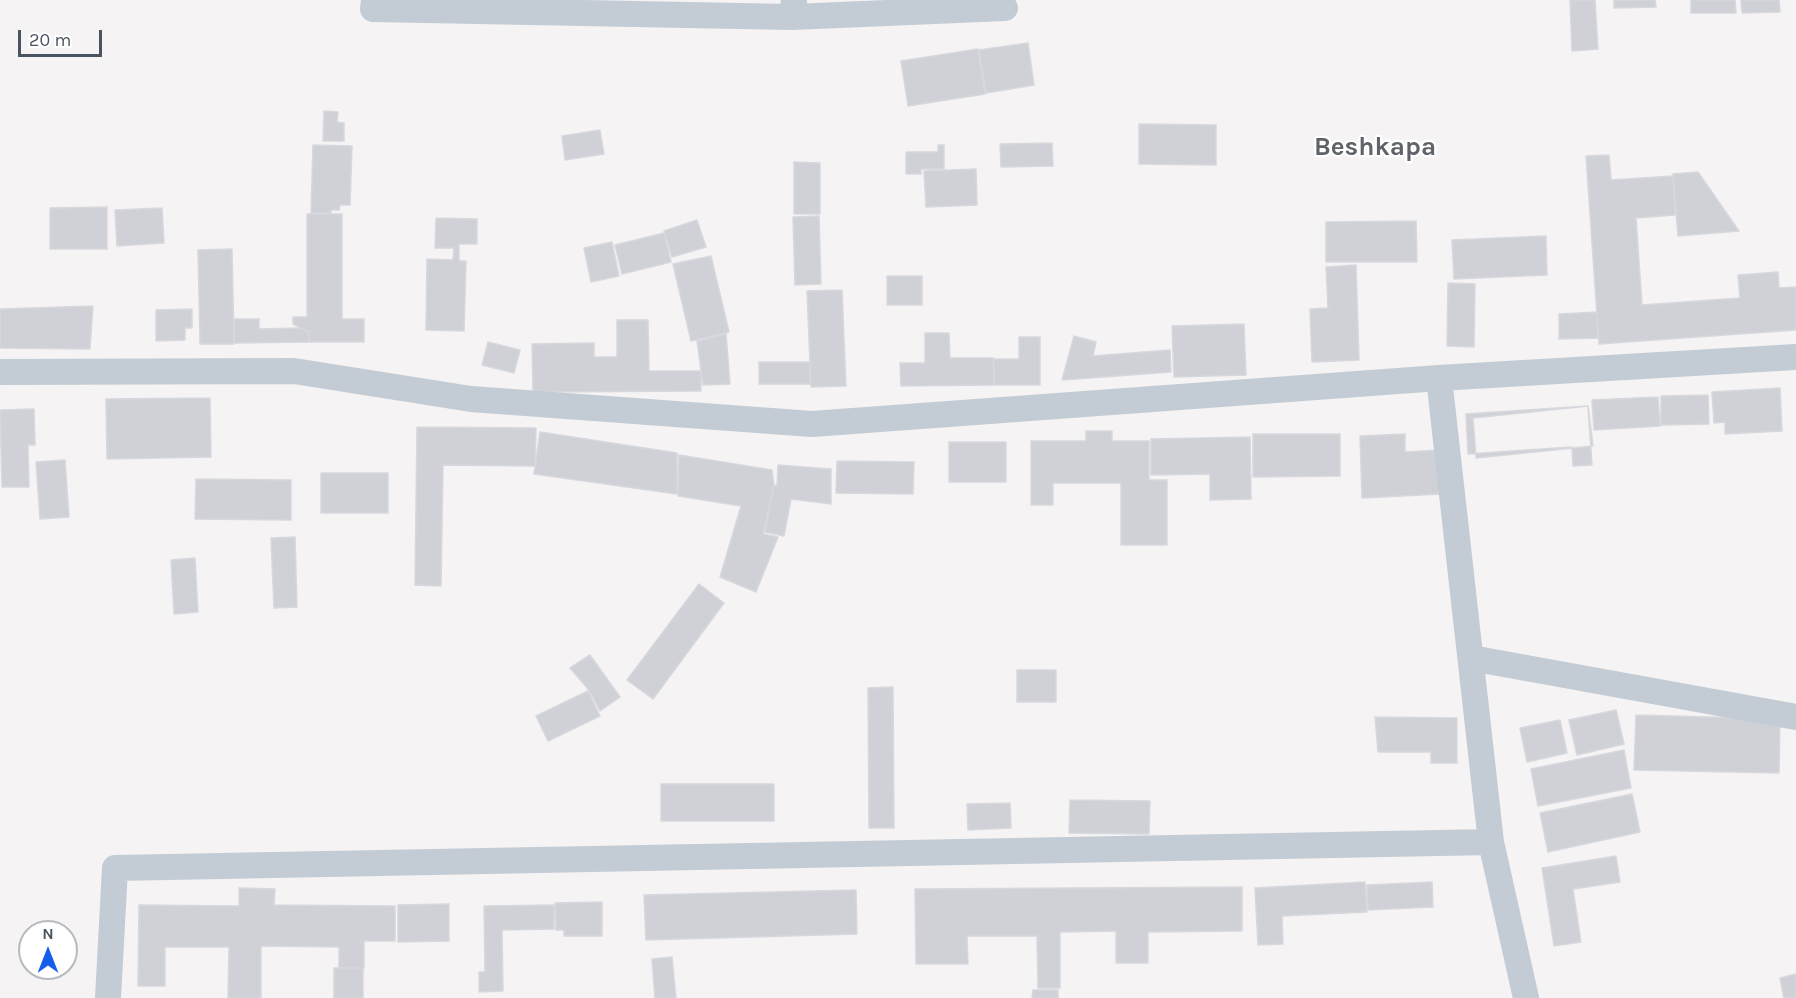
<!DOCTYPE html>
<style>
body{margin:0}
#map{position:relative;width:1796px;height:998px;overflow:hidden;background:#f5f3f3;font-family:Karla,sans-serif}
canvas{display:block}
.north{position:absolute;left:18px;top:920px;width:60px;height:60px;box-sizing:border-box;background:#fff;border:2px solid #b6bac0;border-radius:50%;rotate:0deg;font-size:16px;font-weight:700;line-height:24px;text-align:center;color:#495361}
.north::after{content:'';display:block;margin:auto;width:21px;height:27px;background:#175deb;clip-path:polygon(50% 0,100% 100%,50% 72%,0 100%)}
.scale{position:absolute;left:18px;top:30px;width:84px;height:27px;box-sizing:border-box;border:3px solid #495361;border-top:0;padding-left:8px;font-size:18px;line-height:21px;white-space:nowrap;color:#495361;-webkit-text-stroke:4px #fff;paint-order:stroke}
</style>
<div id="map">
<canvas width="1796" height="998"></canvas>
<div class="north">N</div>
<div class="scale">20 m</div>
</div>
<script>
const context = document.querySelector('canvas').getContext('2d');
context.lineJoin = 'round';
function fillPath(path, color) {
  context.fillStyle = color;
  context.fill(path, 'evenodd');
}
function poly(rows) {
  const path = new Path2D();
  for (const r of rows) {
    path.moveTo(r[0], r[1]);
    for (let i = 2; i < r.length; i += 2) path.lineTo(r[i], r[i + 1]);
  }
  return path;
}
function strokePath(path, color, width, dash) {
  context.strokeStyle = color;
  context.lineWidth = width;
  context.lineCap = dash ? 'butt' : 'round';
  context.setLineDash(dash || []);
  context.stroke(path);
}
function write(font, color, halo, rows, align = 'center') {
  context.font = font + ' Karla,sans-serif';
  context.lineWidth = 4.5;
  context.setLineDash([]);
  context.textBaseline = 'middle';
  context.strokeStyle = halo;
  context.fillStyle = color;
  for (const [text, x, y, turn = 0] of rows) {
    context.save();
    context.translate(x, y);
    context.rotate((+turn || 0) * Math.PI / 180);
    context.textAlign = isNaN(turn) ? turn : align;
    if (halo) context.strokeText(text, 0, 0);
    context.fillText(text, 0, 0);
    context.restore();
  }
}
const building = poly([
 [1570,0,1595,0,1598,49,1572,51,1570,0],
 [1614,0,1655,0,1656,7,1614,8,1614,0],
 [1691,0,1735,0,1736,13,1691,13,1691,0],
 [1741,0,1779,0,1780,12,1742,13,1741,0],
 [1028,43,1034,85,986,93,979,50,1028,43],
 [978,49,985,94,908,106,901,61,978,49],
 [324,111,338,112,337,122,344,123,344,141,323,141,324,111],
 [1139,124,1216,125,1216,165,1139,164,1139,124],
 [600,130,604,154,565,160,562,136,600,130],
 [1052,143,1053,166,1001,167,1000,144,1052,143],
 [313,145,352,146,350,205,340,205,339,210,331,210,331,213,311,213,313,145],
 [938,145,944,145,944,169,921,169,921,174,906,174,906,152,938,152,938,145],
 [1609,155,1611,180,1673,176,1675,215,1636,218,1642,305,1740,298,1738,275,1778,272,1779,288,1796,287,1796,330,1599,344,1586,156,1609,155],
 [794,162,820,163,820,214,794,214,794,162],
 [976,169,977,205,926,207,924,171,976,169],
 [1698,172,1739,231,1678,236,1673,174,1698,172],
 [107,207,107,249,50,249,50,208,107,207],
 [162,208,164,243,117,246,115,210,162,208],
 [307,214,342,214,342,319,364,319,364,342,309,342,309,332,293,324,293,317,307,317,307,214],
 [819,216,821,284,795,285,793,217,819,216],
 [436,218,477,219,477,244,459,244,459,261,466,261,464,331,426,330,427,259,453,260,454,248,435,248,436,218],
 [697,220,706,247,672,257,664,231,697,220],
 [1416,221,1417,262,1326,262,1326,222,1416,221],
 [664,233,671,262,622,274,615,245,664,233],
 [1546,236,1547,275,1454,279,1452,240,1546,236],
 [612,242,619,276,591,282,584,248,612,242],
 [232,249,234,344,200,344,198,250,232,249],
 [711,256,729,332,691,341,673,264,711,256],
 [1356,265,1359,360,1312,362,1310,309,1328,308,1326,267,1356,265],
 [887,276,922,276,922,305,887,305,887,276],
 [1448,283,1475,284,1474,347,1447,346,1448,283],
 [842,290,846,386,811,387,807,291,842,290],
 [93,306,90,349,0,348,0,309,93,306],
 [192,309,192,328,185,328,185,340,156,341,156,310,192,309],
 [1597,312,1598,338,1559,339,1559,314,1597,312],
 [234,319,259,319,259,329,301,328,309,332,309,342,234,343,234,319],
 [617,320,648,320,649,371,701,371,701,391,533,392,532,344,594,343,594,357,617,357,617,320],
 [1244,324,1246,375,1174,377,1172,326,1244,324],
 [925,333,949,333,950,358,993,358,994,385,901,386,900,363,925,363,925,333],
 [726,334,730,384,703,385,697,341,726,334],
 [1074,336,1096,342,1093,356,1170,350,1171,372,1062,380,1074,336],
 [1019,337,1040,337,1040,385,994,385,994,359,1019,359,1019,337],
 [488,342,520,350,514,373,482,365,488,342],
 [759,362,810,362,810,384,759,384,759,362],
 [1780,388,1782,431,1725,434,1725,422,1714,423,1712,392,1780,388],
 [1708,395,1709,424,1661,425,1661,396,1708,395],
 [1658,397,1660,426,1594,430,1592,400,1658,397],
 [210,398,211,457,107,459,106,399,210,398],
 [1588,406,1592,465,1573,466,1572,447,1468,454,1466,414,1588,406],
 [1588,406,1593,446,1476,458,1473,418,1588,406],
 [34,409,35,445,28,445,29,487,2,487,0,410,34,409],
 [417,427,536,428,535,466,443,465,441,586,415,585,417,427],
 [1086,431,1112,431,1112,441,1149,441,1149,480,1167,480,1167,545,1121,545,1121,483,1053,483,1053,505,1031,505,1031,441,1086,441,1086,431],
 [540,432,677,453,677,494,534,474,540,432],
 [1253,434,1340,434,1340,476,1253,477,1253,434],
 [1405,434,1405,452,1439,450,1441,494,1362,498,1360,436,1405,434],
 [1250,437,1251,499,1210,500,1210,474,1151,475,1151,439,1250,437],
 [949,442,1006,442,1006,482,949,482,949,442],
 [679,455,772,470,774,485,763,534,778,537,756,592,720,577,741,506,678,496,679,455],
 [65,460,69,517,40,519,36,462,65,460],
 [837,461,914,462,913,494,836,493,837,461],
 [778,465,831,469,831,504,791,499,784,536,765,532,774,485,777,486,778,465],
 [321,473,388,473,388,513,321,513,321,473],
 [196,479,291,480,291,520,195,519,196,479],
 [295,537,297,607,274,608,271,538,295,537],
 [195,558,198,612,174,614,171,560,195,558],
 [699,584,724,603,653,699,627,680,699,584],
 [590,655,620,697,600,711,589,690,570,668,590,655],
 [1017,670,1056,670,1056,702,1017,702,1017,670],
 [893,687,894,828,869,828,868,688,893,687],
 [588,691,600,716,548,741,536,716,588,691],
 [1616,710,1624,744,1577,755,1569,720,1616,710],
 [1636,715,1780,719,1779,773,1634,770,1636,715],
 [1375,717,1457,718,1457,763,1431,763,1431,752,1378,752,1375,717],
 [1560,720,1567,753,1527,762,1520,728,1560,720],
 [1624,750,1631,788,1538,806,1531,769,1624,750],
 [661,784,774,784,774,821,661,821,661,784],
 [1632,794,1640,832,1548,852,1540,813,1632,794],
 [1070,800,1150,801,1149,834,1069,833,1070,800],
 [1010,803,1011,828,968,830,967,804,1010,803],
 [1616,856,1620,882,1573,889,1581,942,1554,946,1542,868,1616,856],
 [1365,882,1367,912,1282,916,1283,944,1258,945,1255,888,1365,882],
 [1432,882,1433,907,1368,910,1367,885,1432,882],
 [1242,887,1242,931,1148,932,1148,963,1116,963,1116,931,1060,932,1060,988,1038,988,1037,936,967,936,968,964,916,964,915,889,1242,887],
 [239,888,275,889,274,905,395,906,395,941,364,941,364,968,339,968,339,947,261,946,261,998,228,998,229,947,165,947,165,986,138,986,139,905,239,906,239,888],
 [856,890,857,934,646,940,644,895,856,890],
 [602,902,602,936,564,936,564,930,556,930,555,903,602,902],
 [449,904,449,941,398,942,398,905,449,904],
 [554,905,554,929,502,930,503,991,479,992,479,972,485,972,484,906,554,905],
 [672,957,676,998,655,998,652,959,672,957],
 [334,968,363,968,363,998,334,998,334,968],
 [1796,974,1796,998,1784,998,1780,978,1796,974],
 [1033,990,1058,990,1058,998,1032,998,1033,990]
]);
const minor = poly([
 [374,0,373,9,792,17,794,0],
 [792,17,1005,8],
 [0,372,294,371,471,399,812,424,1439,378,1796,357],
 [1439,378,1491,842,1526,998],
 [1471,658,1796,717],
 [108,998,115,868,1491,842]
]);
const quarterNames = [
 ["Beshkapa",1375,148]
];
fillPath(building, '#cfd1d7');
strokePath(building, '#d7d8de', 1.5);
strokePath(minor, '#c3cbd4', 26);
write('bold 26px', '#5f6268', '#fff', quarterNames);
</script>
